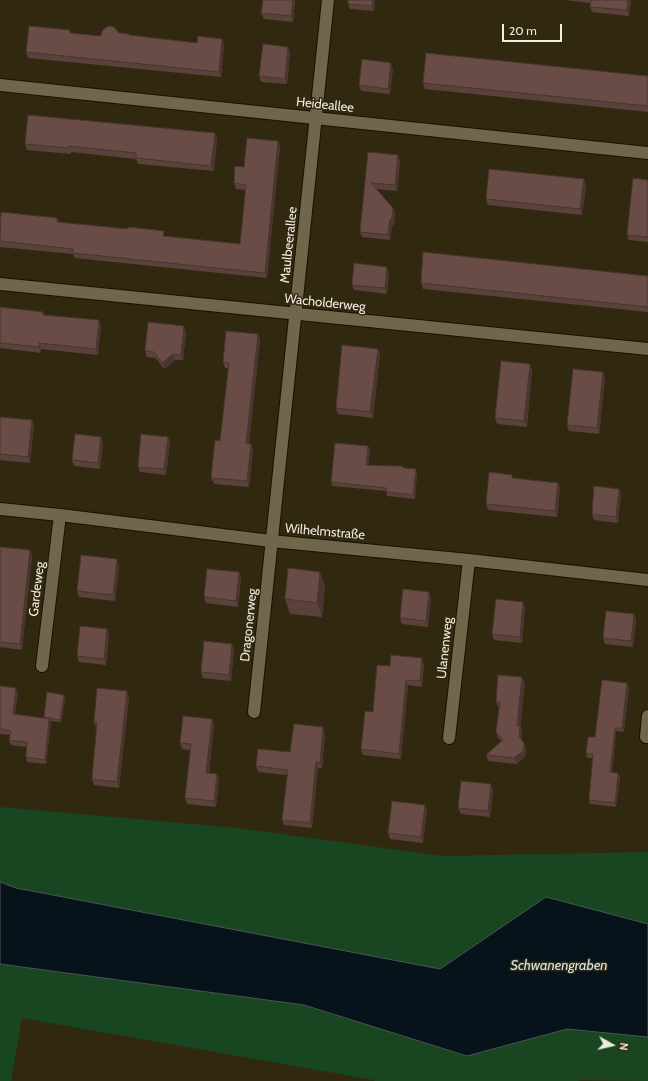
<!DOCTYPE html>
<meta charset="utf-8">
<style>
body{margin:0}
#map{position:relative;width:648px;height:1081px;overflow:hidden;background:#312810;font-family:Cabin,sans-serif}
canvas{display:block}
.north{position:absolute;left:592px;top:1025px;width:40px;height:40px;-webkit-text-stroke:3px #312810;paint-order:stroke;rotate:98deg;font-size:11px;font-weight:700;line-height:16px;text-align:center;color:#f1ebdd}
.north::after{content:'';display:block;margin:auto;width:14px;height:18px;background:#f1ebdd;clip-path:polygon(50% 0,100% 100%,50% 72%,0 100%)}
.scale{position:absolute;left:502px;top:24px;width:60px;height:18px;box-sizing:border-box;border:2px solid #f1ebdd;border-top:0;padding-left:5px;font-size:12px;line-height:14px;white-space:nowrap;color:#f1ebdd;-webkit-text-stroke:3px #312810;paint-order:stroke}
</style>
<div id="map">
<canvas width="648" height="1081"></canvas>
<div class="north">N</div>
<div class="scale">20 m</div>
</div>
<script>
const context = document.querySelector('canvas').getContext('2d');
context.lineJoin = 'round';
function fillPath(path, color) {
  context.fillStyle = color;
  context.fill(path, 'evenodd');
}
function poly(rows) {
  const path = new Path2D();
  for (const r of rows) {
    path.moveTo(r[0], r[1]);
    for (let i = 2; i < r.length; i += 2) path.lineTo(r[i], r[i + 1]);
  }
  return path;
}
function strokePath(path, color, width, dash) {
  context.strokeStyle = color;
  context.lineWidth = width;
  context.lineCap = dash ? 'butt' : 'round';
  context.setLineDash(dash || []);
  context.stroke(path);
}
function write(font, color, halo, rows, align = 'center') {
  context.font = font + ' Cabin,sans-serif';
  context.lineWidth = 3;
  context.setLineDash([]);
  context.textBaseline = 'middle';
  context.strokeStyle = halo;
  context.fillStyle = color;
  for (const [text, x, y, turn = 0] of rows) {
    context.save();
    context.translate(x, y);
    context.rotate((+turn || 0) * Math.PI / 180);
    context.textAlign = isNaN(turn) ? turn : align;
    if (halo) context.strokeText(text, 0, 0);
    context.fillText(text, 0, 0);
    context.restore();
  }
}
const green = poly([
 [0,807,238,828,442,856,648,852,648,924,546,897,440,969,16,888,0,882],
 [0,964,304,1005,467,1056,567,1029,648,1037,648,1081,580,1080,578,1081,375,1081,374,1080,22,1018,11,1081,0,1081]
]);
const water = poly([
 [0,882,16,888,440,969,546,897,648,924,648,1037,567,1029,467,1056,304,1005,0,964,0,882]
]);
const minor = poly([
 [0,85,648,153],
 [0,284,648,349],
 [0,509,60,515,271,541,469,560,648,580],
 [42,666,60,515],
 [254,712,328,0],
 [648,716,646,737,648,737],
 [449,738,469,560]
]);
const wall = poly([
 [263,0,295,0,293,22,264,19,261,13],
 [348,0,375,0,374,11,350,9,348,4],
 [564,0,631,0,629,16,592,12,590,7,590,3],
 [71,33,101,36,119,33,130,36,197,43,222,39,224,44,221,77,28,58,26,52],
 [288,47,290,53,287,84,261,82,259,76],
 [393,68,390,94,361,91,359,85],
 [648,76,648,112,425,89,423,83],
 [217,139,214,171,138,164,136,159,71,152,71,154,27,150,25,144],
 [278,141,280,147,267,278,75,258,73,254,0,247,0,217,57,218,59,222,166,236,240,244,246,190,236,189,234,183,244,167],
 [368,152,400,161,397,191,376,189,393,208,395,214,394,224,392,226,390,240,362,237,360,232],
 [648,180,648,242,629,240,627,235],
 [586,185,582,215,488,205,486,199],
 [389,273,387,294,354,290,352,285],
 [648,276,648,312,423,289,421,283],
 [0,307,43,312,44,315,99,320,101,326,98,355,41,349,41,353,0,348],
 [186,332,183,360,175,360,164,369,156,358,147,357,145,351],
 [258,334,260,340,249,444,251,444,253,450,249,487,214,484,211,478,220,441,228,368,225,368,223,362],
 [378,349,380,354,373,418,338,414,336,408],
 [530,364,532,370,527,427,497,424,495,418],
 [605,378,599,434,569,431,567,425],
 [0,417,32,420,34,425,30,463,0,460],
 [168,437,170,442,166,475,140,472,138,467],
 [103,443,100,469,74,466,72,460],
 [368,446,370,450,368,465,404,468,417,473,415,499,387,496,386,491,332,486,331,482],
 [514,479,558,483,560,489,557,517,488,510,486,504],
 [619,489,621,494,618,523,594,520,592,514],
 [0,547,30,550,32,556,22,650,0,647],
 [119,565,115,601,79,597,77,591],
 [239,572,241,578,238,607,206,603,204,597],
 [325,586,322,617,290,614,285,599],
 [429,592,431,598,428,627,402,624,400,618],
 [523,602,525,608,522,643,494,640,492,634],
 [634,614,636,620,633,647,605,644,603,638],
 [107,629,109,635,106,665,79,662,77,656],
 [234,650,231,681,203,678,201,672],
 [424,664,422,687,408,685,401,759,363,755,361,749,373,712,390,666],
 [525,683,520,726,522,732,521,740,524,743,526,749,525,756,517,764,488,761,486,755,501,741,498,737,496,732,499,707,498,707,496,701],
 [0,686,18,693,15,714,44,718,44,717,65,698,61,722,50,721,51,724,46,764,27,762,26,757,27,747,11,745,9,740,10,735,0,734],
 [629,687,624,732,616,731,612,772,620,777,616,807,590,804,589,800,593,758,587,758,586,754,595,737],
 [129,697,119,788,94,785,92,779,97,728,96,727,94,722],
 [212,719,214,725,209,774,219,780,216,807,187,804,185,798,191,750,182,749,180,743],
 [325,732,322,768,318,768,312,828,284,825,282,820,287,775,258,772,256,766,290,752],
 [493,790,490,817,461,814,458,808],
 [427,810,423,843,390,839,388,833]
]);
const shadedWall = poly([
 [293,0,295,0,293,22,291,16],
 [373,0,375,0,374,11,372,6],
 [628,0,631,0,629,16,627,10],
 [222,39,224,44,221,77,219,72],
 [288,47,290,53,287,84,285,79],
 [391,63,393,68,390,94,388,89],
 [215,133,217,139,214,171,211,166],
 [278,141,280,147,267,278,265,273],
 [398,155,400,161,397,191,395,185],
 [584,179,586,185,582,215,580,209],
 [393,208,395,214,394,224,392,226,390,240,388,235,390,220],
 [387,267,389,273,387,294,385,288],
 [99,320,101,326,98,355,96,349],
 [184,326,186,332,183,360,181,355],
 [258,334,260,340,248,449,246,444],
 [39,343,41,349,41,353,39,347],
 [378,349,380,354,373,418,370,412],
 [173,354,175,360,164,369,162,363],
 [530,364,532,370,527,427,524,421],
 [603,372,605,378,599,434,597,428],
 [32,420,34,425,30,463,28,457],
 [101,437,103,443,100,469,98,463],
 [168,437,170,442,166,475,164,469],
 [251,444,253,450,249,487,247,481],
 [368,446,370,450,368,469,366,465],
 [416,469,417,473,415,499,413,495],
 [558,483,560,489,557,517,555,511],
 [619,489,621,494,618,523,616,517],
 [30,550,32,556,22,650,20,644],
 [117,559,119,565,115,601,113,595],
 [239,572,241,578,238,607,236,601],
 [320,572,325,586,322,617,317,603],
 [429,592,431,598,428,627,426,621],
 [523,602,525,608,522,643,520,637],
 [634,614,636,620,633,647,631,641],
 [107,629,109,635,106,665,104,659],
 [232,644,234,650,231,681,229,675],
 [422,658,424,664,422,687,420,681],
 [522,677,525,683,520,732,517,726],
 [406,680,408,685,401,759,399,754],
 [627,683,629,687,624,732,622,728],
 [16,688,18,693,14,719,13,714],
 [127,691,129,697,119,788,117,782],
 [64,695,65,698,61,722,60,720],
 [49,719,51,724,46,764,45,760],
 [212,719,214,725,208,779,206,773],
 [520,726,522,732,521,743,519,737],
 [323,727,325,732,322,768,320,763],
 [615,728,616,731,612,776,610,772],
 [524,743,526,749,525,756,517,764,514,758],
 [316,762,318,768,312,828,310,823],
 [618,773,620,777,616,807,615,803],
 [217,774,219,780,216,807,214,801],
 [491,784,493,790,490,817,488,811],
 [425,805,427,810,423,843,421,837]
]);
const building = poly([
 [263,0,293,0,291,16,261,13,263,0],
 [348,0,373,0,372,6,348,4,348,0],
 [591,0,628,0,627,10,590,7,591,0],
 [29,26,70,30,70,33,101,36,102,31,108,26,114,27,119,33,129,34,129,35,197,43,198,36,222,39,219,72,26,52,29,26],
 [263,44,288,47,285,79,259,76,263,44],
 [426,53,648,76,648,106,423,83,426,53],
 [362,59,391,63,388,89,359,85,362,59],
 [28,115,215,133,211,166,136,158,136,153,69,146,69,148,25,144,28,115],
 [247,138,278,141,265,273,73,253,73,249,0,241,1,212,57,218,57,222,128,229,128,227,164,231,163,236,240,244,246,185,234,183,235,166,244,167,247,138],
 [368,152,398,155,395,185,371,183,393,208,392,218,390,220,388,235,360,232,368,152],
 [489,169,584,179,580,209,486,199,489,169],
 [633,178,648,180,648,237,627,235,633,178],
 [423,252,648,276,648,307,421,283,423,252],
 [354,263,387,267,385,288,352,285,354,263],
 [0,307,43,312,43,315,99,320,96,349,39,343,39,347,0,343,0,307],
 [148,322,184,326,181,355,173,354,162,363,154,352,145,351,148,322],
 [226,331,258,334,246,444,251,444,247,481,211,478,215,440,220,441,229,363,223,362,226,331],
 [342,345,378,349,370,412,336,408,342,345],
 [501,361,530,364,524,421,495,418,501,361],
 [573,369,603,372,597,428,567,425,573,369],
 [0,417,32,420,28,457,0,454,0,417],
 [75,434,101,437,98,463,72,460,75,434],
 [141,434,168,437,164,469,138,467,141,434],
 [335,443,368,446,366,465,394,466,401,466,404,468,416,469,413,495,386,492,386,488,331,482,335,443],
 [489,472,512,475,512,478,558,483,555,511,486,504,489,472],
 [594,486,619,489,616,517,592,514,594,486],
 [0,547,30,550,20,644,0,642,0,547],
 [81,555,117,559,113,595,77,591,81,555],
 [288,568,320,572,317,603,285,599,288,568],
 [207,569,239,572,236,601,204,597,207,569],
 [403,589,429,592,426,621,400,618,403,589],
 [496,599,523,602,520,637,492,634,496,599],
 [606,611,634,614,631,641,603,638,606,611],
 [80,626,107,629,104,659,77,656,80,626],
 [204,641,232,644,229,675,201,672,204,641],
 [391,655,422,658,420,681,406,680,399,754,361,749,365,711,373,712,377,665,390,666,391,655],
 [498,675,522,677,517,726,520,726,519,737,524,743,523,751,514,758,486,755,503,740,496,732,500,702,496,701,498,675],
 [602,680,627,683,622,728,615,728,610,772,618,773,615,803,589,800,593,754,586,754,588,737,595,737,602,680],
 [0,686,16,688,13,714,49,719,45,760,26,757,27,742,9,740,11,731,0,729,0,686],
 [97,688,127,691,117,782,92,779,97,722,94,722,97,688],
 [47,692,64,695,60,720,44,717,47,692],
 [183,716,212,719,206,773,217,774,214,801,185,798,191,744,180,743,183,716],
 [294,724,323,727,320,763,316,762,310,823,282,820,288,770,256,766,258,749,290,752,294,724],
 [461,781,491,784,488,811,458,808,461,781],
 [392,801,425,805,421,837,388,833,392,801]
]);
const streetNames = [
 ["Heideallee",325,105,6],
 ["Maulbeerallee",289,245,-84],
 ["Wacholderweg",325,303,6],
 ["Wilhelmstraße",325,532,5],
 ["Gardeweg",37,589,-83],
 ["Dragonerweg",249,625,-84],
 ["Ulanenweg",445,648,-84]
];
const waterNames = [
 ["Schwanengraben",559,966]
];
fillPath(green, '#184621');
fillPath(water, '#06131b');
strokePath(water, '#4c5455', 1);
strokePath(minor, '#191100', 14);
strokePath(minor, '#70664c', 12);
fillPath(wall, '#5a413b');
fillPath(shadedWall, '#4a3530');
fillPath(building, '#694c45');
strokePath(building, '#4a3530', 1);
write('13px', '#f1ebdd', '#312810', streetNames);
write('italic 14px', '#cee5f4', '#312810', waterNames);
</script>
